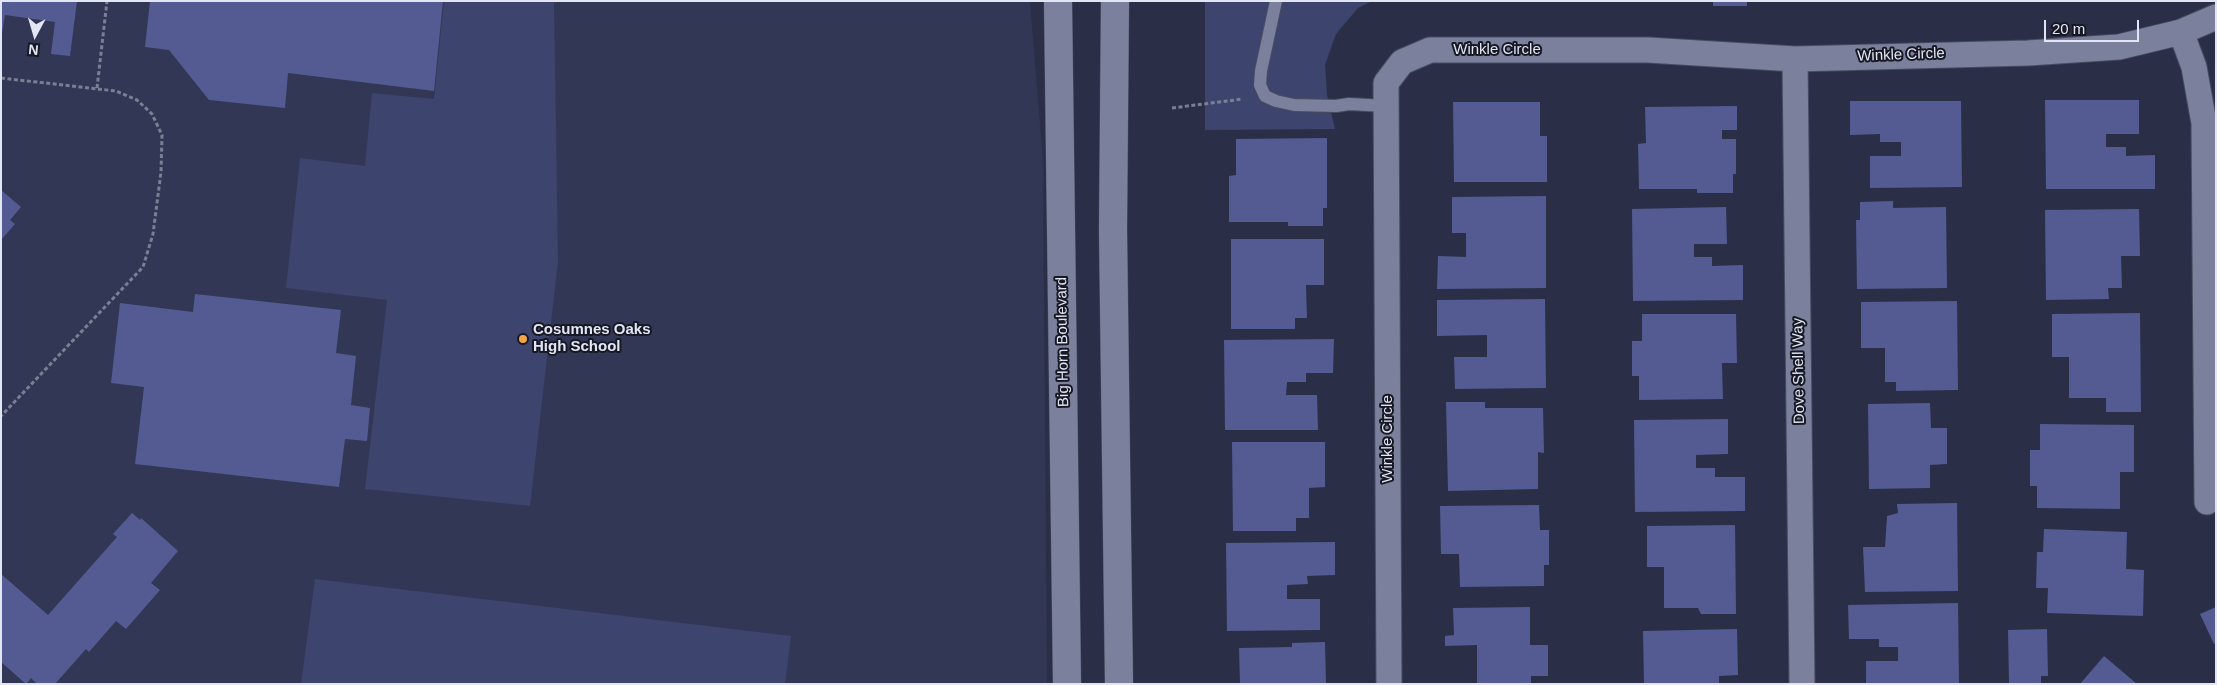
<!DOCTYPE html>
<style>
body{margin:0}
#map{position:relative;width:2217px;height:685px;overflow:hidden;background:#2a2f47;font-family:Arial,sans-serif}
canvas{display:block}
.frame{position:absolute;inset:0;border:2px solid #e1e5f4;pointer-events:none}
.north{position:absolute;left:10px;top:10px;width:50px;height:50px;-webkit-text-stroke:4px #161823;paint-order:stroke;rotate:186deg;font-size:14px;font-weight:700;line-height:20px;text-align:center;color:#e1e5f4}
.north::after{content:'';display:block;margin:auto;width:18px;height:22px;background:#e1e5f4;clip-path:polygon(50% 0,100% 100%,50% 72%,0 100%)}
.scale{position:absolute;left:2044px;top:20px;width:95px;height:22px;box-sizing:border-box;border:2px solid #e1e5f4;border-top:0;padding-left:6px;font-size:15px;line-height:18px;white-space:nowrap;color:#e1e5f4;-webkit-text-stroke:4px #161823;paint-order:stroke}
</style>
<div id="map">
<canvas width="2217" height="685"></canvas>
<div class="frame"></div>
<div class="north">N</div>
<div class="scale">20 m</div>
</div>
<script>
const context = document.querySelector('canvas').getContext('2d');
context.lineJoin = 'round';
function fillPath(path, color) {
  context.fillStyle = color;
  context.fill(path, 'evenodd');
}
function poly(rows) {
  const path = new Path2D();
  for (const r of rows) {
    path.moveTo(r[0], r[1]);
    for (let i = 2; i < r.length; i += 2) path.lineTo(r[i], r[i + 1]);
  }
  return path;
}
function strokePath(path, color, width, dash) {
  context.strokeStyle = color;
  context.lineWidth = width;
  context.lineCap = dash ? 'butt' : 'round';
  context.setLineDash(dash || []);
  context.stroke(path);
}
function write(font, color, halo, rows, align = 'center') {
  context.font = font + ' Arial,sans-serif';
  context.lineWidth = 4;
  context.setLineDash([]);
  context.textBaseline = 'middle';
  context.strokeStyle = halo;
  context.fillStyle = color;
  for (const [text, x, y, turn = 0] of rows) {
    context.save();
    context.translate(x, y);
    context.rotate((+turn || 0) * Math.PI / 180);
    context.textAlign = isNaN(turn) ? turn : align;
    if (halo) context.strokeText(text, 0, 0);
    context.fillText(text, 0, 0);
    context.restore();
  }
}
const built = poly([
 [1,1,1030,1,1043,163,1047,684,1,684]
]);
const green = poly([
 [444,1,554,1,558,262,530,506,365,489,387,300,286,288,300,158,365,166,372,93,434,99],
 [1205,1,1372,1,1358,8,1336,34,1325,65,1327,95,1335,129,1205,130],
 [315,579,791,636,785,684,301,684]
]);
const building = poly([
 [1,1,77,1,70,56,51,54,55,22,5,15,1,39],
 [150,1,443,1,434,91,288,73,285,108,209,100,169,50,145,47],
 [1713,1,1747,1,1747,6,1713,6],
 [2045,100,2139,100,2139,134,2106,134,2106,147,2126,147,2126,156,2155,155,2155,189,2046,189],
 [1850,101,1961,101,1962,187,1870,188,1870,156,1901,156,1901,142,1880,142,1880,134,1850,135],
 [1453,102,1540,102,1540,136,1547,136,1547,182,1454,182],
 [1737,106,1737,130,1722,130,1722,139,1736,139,1736,174,1733,174,1733,193,1697,193,1697,189,1639,189,1638,144,1646,143,1645,107],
 [1327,138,1327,208,1323,208,1323,226,1288,226,1288,222,1229,222,1229,176,1236,175,1236,139],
 [1,190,21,207,10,220,15,224,1,240],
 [1546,196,1546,288,1437,289,1438,256,1466,257,1466,233,1452,233,1452,197],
 [1893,201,1893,208,1946,207,1947,288,1857,289,1856,220,1860,220,1860,202],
 [1726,207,1727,244,1694,244,1694,257,1712,257,1712,266,1743,265,1743,300,1633,301,1632,209],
 [2139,209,2140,256,2121,256,2122,288,2108,288,2109,299,2046,300,2045,210],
 [1231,239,1324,239,1324,285,1306,285,1307,318,1295,318,1295,329,1231,329],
 [195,294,341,310,336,353,356,356,351,405,370,408,367,441,345,439,339,487,135,464,144,387,111,383,120,303,193,312],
 [1545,299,1546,388,1455,389,1454,357,1487,357,1487,335,1437,336,1437,300],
 [1957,301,1958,390,1896,391,1896,382,1885,382,1885,348,1861,348,1861,302],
 [2140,313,2141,412,2106,412,2106,398,2069,398,2069,357,2052,357,2052,314],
 [1642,314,1736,314,1737,363,1722,363,1723,399,1639,400,1639,376,1632,376,1632,341,1642,341],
 [1334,339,1333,373,1306,373,1306,382,1287,382,1286,395,1317,395,1318,430,1225,430,1224,340],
 [1446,402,1485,402,1485,408,1543,408,1544,453,1538,452,1538,489,1448,491],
 [1930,403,1931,428,1947,428,1947,464,1930,465,1930,488,1869,489,1868,404],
 [1728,419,1728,454,1696,455,1696,468,1715,468,1715,477,1745,477,1745,511,1635,512,1634,420],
 [2040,424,2134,425,2134,472,2120,472,2120,509,2037,508,2037,486,2030,486,2030,450,2040,450],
 [1232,442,1325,442,1325,487,1309,488,1309,518,1296,518,1296,531,1233,531],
 [1957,503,1958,591,1865,592,1863,547,1885,547,1887,516,1898,513,1897,504],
 [1539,505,1540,530,1549,530,1549,565,1544,565,1544,586,1460,587,1459,554,1441,554,1440,506],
 [132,513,140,520,141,518,178,551,151,583,160,590,126,629,116,621,89,652,86,649,55,684,37,684,31,678,26,684,1,662,1,574,48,615,117,537,113,534],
 [1735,525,1736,614,1701,614,1698,608,1664,608,1664,567,1647,567,1647,526],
 [2044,529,2127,532,2126,569,2144,570,2143,616,2047,613,2048,588,2036,588,2037,552,2043,552],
 [1335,542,1335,575,1307,576,1308,584,1287,585,1287,599,1320,599,1320,630,1227,631,1226,543],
 [1958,603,1959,684,1866,684,1866,661,1898,661,1898,647,1879,647,1879,639,1849,639,1848,605],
 [1530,607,1530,645,1548,645,1548,676,1531,676,1531,684,1477,684,1477,645,1445,646,1445,636,1454,635,1453,608],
 [2216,607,2216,643,2214,644,2200,614],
 [1737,629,1738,675,1719,676,1719,684,1644,684,1643,631],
 [2047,629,2048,676,2041,676,2041,684,2009,684,2008,630],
 [1325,642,1326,684,1240,684,1239,648,1292,647,1292,643],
 [2104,656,2137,684,2080,684]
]);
const path = poly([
 [1,78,116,91,137,100,152,114,162,135,161,172,153,234,143,267,1,416],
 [97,88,107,1],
 [1172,108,1243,99]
]);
const service = poly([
 [1276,1,1261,71,1260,85,1265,96,1276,101,1294,105,1336,106,1349,104,1386,106]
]);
const minor = poly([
 [2181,32,2194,67,2204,123,2207,502],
 [1795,59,1802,684],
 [1389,684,1386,83,1402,62,1430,50,1648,50,1795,59,2028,53,2119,47,2181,32,2216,17]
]);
const secondary = poly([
 [1058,1,1067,684],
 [1115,1,1113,230,1119,684]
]);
const markers = [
 [523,339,5,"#f5a345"]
];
const streetNames = [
 ["Winkle Circle",1497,50],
 ["Winkle Circle",1901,55,-2],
 ["Big Horn Boulevard",1063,342,-91],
 ["Dove Shell Way",1799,371,-91],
 ["Winkle Circle",1388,439,-90]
];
const poiNames = [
 ["Cosumnes Oaks",533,330],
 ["High School",533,347]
];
fillPath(built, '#323755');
fillPath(green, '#3d446e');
fillPath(building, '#535b92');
strokePath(service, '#494c60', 14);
strokePath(minor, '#494c60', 27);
strokePath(secondary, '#494c60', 29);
strokePath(path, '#7b7f93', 3, [4, 2.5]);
strokePath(service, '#7b819d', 12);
strokePath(minor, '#7b819d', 25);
strokePath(secondary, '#7b819d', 28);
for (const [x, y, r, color] of markers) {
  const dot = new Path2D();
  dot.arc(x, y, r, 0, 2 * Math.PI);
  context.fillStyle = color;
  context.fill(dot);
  strokePath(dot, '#161823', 2);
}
write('15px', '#e1e5f4', '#161823', streetNames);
write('bold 15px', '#e1e5f4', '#161823', poiNames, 'left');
</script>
